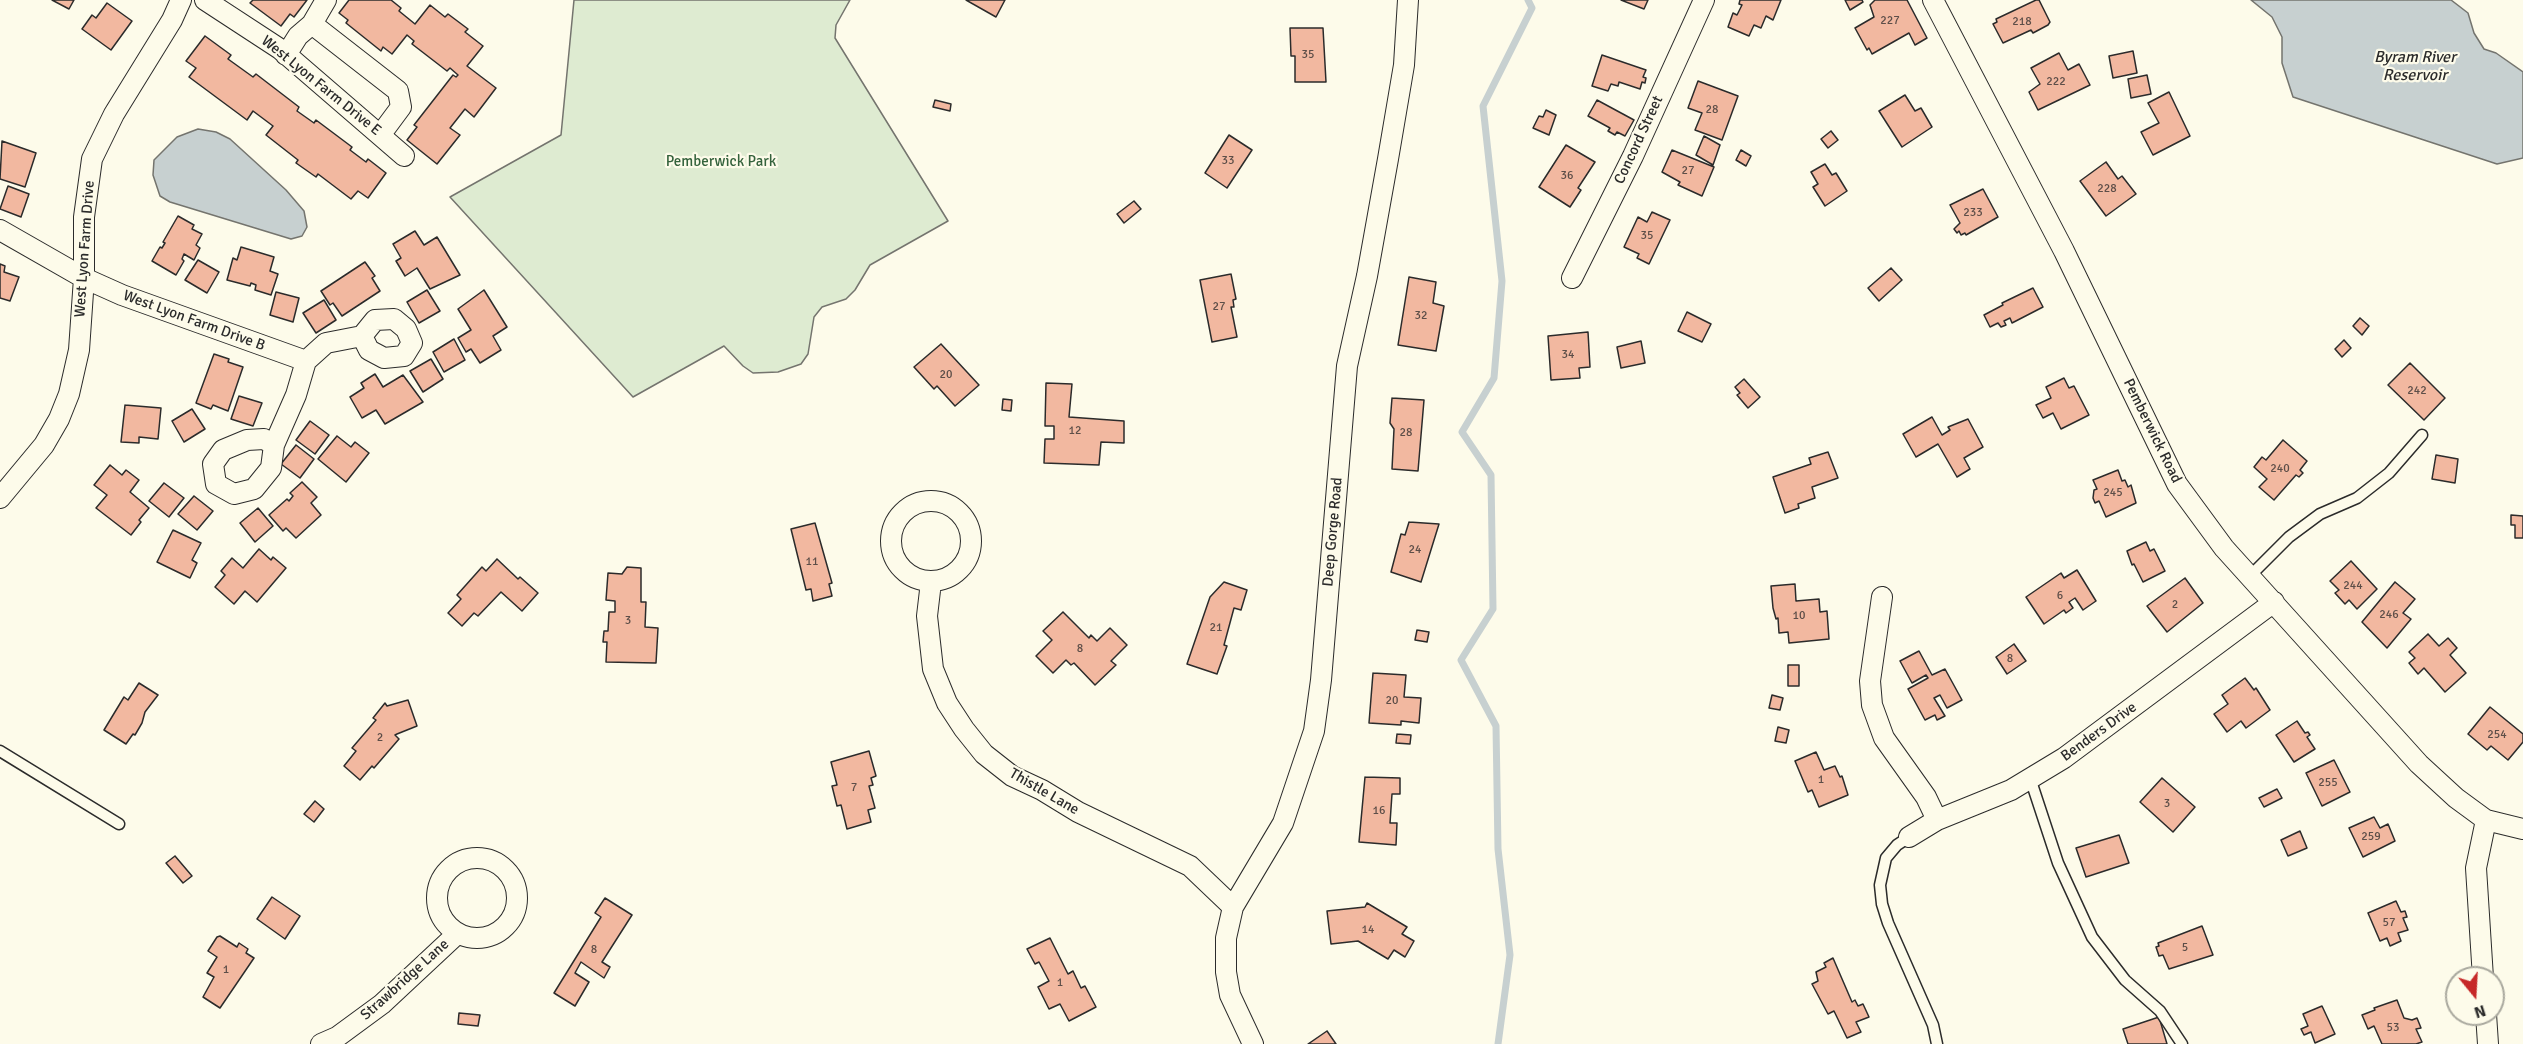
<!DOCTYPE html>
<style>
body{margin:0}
#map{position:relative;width:2523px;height:1044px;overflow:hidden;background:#fdfbea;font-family:Signika,sans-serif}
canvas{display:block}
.north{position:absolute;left:2445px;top:966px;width:60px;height:60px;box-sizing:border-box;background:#fdfbea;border:2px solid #a9a89e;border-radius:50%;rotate:162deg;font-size:16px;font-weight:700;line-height:24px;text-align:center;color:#2b2b2b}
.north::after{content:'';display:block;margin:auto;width:21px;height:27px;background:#c62828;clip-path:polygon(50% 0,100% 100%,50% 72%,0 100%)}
</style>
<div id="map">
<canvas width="2523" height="1044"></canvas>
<div class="north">N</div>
</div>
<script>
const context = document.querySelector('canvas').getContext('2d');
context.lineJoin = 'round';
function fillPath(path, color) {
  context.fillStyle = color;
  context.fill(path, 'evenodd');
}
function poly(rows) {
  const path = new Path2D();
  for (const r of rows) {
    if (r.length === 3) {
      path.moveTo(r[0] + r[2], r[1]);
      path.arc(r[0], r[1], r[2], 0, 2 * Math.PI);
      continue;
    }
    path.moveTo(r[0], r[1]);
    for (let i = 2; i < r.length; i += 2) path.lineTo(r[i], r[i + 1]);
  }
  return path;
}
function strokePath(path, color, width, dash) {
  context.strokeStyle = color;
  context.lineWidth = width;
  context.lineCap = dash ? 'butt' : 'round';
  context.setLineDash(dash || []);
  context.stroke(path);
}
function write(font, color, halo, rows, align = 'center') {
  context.font = font + ' Signika,sans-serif';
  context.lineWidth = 4.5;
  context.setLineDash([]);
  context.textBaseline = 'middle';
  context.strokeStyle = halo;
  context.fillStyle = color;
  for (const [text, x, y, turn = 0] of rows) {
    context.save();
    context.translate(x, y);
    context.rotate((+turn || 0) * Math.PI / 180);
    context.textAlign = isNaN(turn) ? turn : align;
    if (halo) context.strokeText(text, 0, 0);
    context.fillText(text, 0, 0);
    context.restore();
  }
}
const green = poly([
 [574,0,850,0,836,25,835,38,948,221,870,265,855,290,846,299,822,307,814,317,808,354,801,364,778,372,753,373,743,366,724,346,633,397,450,197,561,135,574,0]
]);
const water = poly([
 [2251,0,2451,0,2468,13,2474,33,2484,49,2496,53,2523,72,2523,158,2497,164,2293,97,2282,63,2282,37,2272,17,2251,0],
 [198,129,216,132,230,139,286,190,304,211,307,227,302,236,291,239,170,202,160,196,153,175,154,160,177,137,198,129]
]);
const stream = poly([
 [1498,1044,1510,955,1498,849,1496,726,1461,660,1493,609,1491,475,1462,432,1494,378,1502,281,1483,106,1532,8,1528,0]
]);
const building = poly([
 [52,0,74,0,69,9,52,0],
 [253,0,307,0,294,17,290,14,281,26,250,3,253,0],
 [349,0,391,0,401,8,399,11,415,24,430,5,445,17,448,14,468,29,465,32,483,46,467,66,496,88,474,117,465,109,450,128,460,135,437,164,407,140,417,127,414,125,453,75,456,77,458,75,450,68,447,71,412,44,414,41,407,35,392,54,383,47,381,51,346,23,348,20,339,13,349,0],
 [966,0,1005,0,996,17,966,0],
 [1621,0,1648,0,1644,9,1621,0],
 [1740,0,1781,0,1773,20,1766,16,1761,28,1754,25,1749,36,1728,27,1733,13,1737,15,1742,5,1739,4,1740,0],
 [1845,0,1862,0,1863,2,1850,10,1845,0],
 [1875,0,1907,0,1927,38,1915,45,1909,33,1872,54,1869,48,1867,50,1855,28,1874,17,1870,5,1875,0],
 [2036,0,2039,0,2050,22,2048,25,2033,33,2031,30,2003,43,1993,24,1997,22,1996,19,2036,0],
 [107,3,132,21,111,50,82,29,92,15,96,18,107,3],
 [1290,28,1323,28,1326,82,1295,82,1295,56,1291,56,1290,28],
 [205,36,231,55,228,59,253,77,256,74,299,107,297,111,314,123,316,120,352,147,350,150,366,162,368,159,386,173,368,198,358,191,351,199,318,174,316,177,296,163,298,160,266,135,273,126,253,111,247,120,189,77,196,68,186,61,205,36],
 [2133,51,2137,73,2113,78,2109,56,2133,51],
 [2059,53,2068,70,2079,64,2090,85,2038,110,2029,92,2040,84,2031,68,2059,53],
 [1602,55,1646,70,1643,77,1646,78,1645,83,1642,82,1640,89,1619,82,1618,86,1611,84,1608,91,1592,86,1602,55],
 [2147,75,2151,94,2131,98,2128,79,2147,75],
 [1698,81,1738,96,1722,140,1695,130,1702,113,1688,108,1698,81],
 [2169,92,2190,136,2153,155,2141,132,2159,123,2148,103,2169,92],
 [1905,95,1915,111,1921,108,1932,127,1902,147,1879,111,1905,95],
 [935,100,951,104,950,111,933,107,935,100],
 [1597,100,1634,120,1625,136,1617,132,1615,135,1608,131,1610,128,1588,116,1597,100],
 [1546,110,1556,115,1549,135,1533,128,1539,116,1543,117,1546,110],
 [1831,131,1838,140,1828,148,1821,139,1831,131],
 [1229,135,1252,150,1227,188,1205,173,1229,135],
 [1704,136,1720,145,1713,165,1696,155,1704,136],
 [2,141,36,153,25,187,0,179,2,141],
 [1566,145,1595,162,1578,188,1581,190,1570,207,1539,187,1566,145],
 [1672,150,1714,167,1702,196,1678,185,1680,182,1662,172,1672,150],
 [1741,150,1751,156,1746,166,1736,160,1741,150],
 [2106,162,2118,179,2122,176,2136,194,2106,216,2080,181,2106,162],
 [1825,164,1832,175,1836,173,1847,191,1825,206,1813,187,1818,184,1811,172,1825,164],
 [8,186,29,194,21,217,0,209,8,186],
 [1983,189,1998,217,1966,235,1965,233,1961,235,1959,231,1957,233,1954,229,1960,223,1950,205,1983,189],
 [1134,201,1141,209,1124,223,1117,214,1134,201],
 [1652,212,1670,220,1649,264,1637,258,1639,254,1624,247,1638,217,1647,222,1652,212],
 [178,216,194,225,192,229,202,234,196,245,200,248,194,260,184,254,182,259,184,261,176,275,152,261,160,247,162,248,165,243,163,242,178,216],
 [415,231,424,245,437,237,460,275,430,289,417,268,405,276,396,261,401,258,393,244,415,231],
 [241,247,274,257,270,271,278,274,271,295,255,290,256,285,251,283,250,286,227,280,233,258,237,260,241,247],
 [198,260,219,272,207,293,185,280,198,260],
 [365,262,375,276,372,278,380,291,342,316,333,303,330,305,321,291,365,262],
 [0,264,5,266,4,272,19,277,10,301,0,298,0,264],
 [1891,268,1902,280,1879,301,1868,288,1891,268],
 [1231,274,1236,299,1233,300,1234,307,1231,307,1237,337,1212,342,1200,280,1231,274],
 [1409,277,1436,282,1433,303,1444,306,1436,351,1398,345,1409,277],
 [2033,288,2043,307,2012,323,2010,318,2004,321,2006,325,2001,327,1998,323,1990,327,1984,315,2003,305,2002,303,2033,288],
 [427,290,440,311,419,323,407,302,427,290],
 [484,290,507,327,493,336,501,350,480,363,471,349,466,352,458,338,471,330,458,309,484,290],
 [276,292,299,298,293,322,270,315,276,292],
 [324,300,336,320,316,333,303,313,324,300],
 [1687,312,1711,324,1702,342,1678,331,1687,312],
 [2360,318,2369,326,2362,335,2353,326,2360,318],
 [1588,332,1590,367,1579,368,1580,378,1551,380,1548,336,1588,332],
 [454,339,465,360,444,372,433,352,454,339],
 [2344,340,2351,348,2342,357,2335,349,2344,340],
 [1641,341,1645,363,1621,368,1617,347,1641,341],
 [941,344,979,385,955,406,937,386,934,389,914,367,941,344],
 [214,354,229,359,228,362,243,367,228,411,213,405,211,409,196,403,214,354],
 [431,359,443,379,423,392,410,371,431,359],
 [2410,363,2445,398,2424,420,2388,385,2410,363],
 [375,374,383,387,403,375,423,402,385,424,376,410,362,418,350,397,364,388,361,383,375,374],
 [2064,378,2069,388,2074,386,2089,415,2061,429,2053,413,2043,418,2036,405,2051,398,2046,387,2064,378],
 [1744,379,1760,397,1748,408,1737,395,1740,393,1735,387,1744,379],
 [1046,383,1072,384,1069,417,1124,421,1124,443,1101,442,1099,465,1044,463,1045,439,1054,439,1054,426,1045,426,1046,383],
 [239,396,262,403,253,426,231,419,239,396],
 [1392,398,1424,400,1418,471,1392,469,1394,429,1390,423,1392,398],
 [1003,399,1012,400,1011,411,1002,410,1003,399],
 [125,405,161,408,158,439,139,437,139,443,121,442,125,405],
 [192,409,205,429,184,442,172,421,192,409],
 [1932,417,1942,435,1950,430,1948,427,1968,419,1983,447,1964,458,1970,469,1957,477,1938,444,1916,457,1903,434,1932,417],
 [310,421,329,435,315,454,296,440,310,421],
 [337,436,351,447,355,442,369,453,346,482,318,459,337,436],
 [2283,440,2307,461,2300,470,2303,473,2299,477,2296,475,2274,500,2259,487,2267,479,2254,467,2262,457,2266,460,2283,440],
 [296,445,314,459,300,478,281,464,296,445],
 [1828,452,1838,478,1812,487,1815,498,1798,504,1799,508,1785,513,1773,477,1811,464,1809,458,1828,452],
 [2436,455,2458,459,2455,483,2432,479,2436,455],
 [110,465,122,475,126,470,139,480,130,492,149,508,139,520,141,522,131,535,96,508,107,495,94,485,110,465],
 [2118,470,2122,481,2125,480,2128,487,2131,485,2136,503,2106,517,2099,501,2095,503,2093,498,2094,490,2097,489,2093,480,2118,470],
 [302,482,317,497,311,503,321,515,296,538,286,528,283,531,269,515,287,499,289,501,293,496,290,493,302,482],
 [164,483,184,498,169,517,149,501,164,483],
 [194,496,213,511,197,530,178,514,194,496],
 [258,508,273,526,255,542,240,523,258,508],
 [2511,515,2523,516,2523,538,2515,538,2515,525,2511,525,2511,515],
 [1409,522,1439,524,1421,582,1391,572,1401,534,1405,535,1409,522],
 [815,523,832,583,829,584,832,596,813,601,811,589,806,590,791,529,815,523],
 [173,530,201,543,192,560,197,563,190,578,157,562,173,530],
 [2146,542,2150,551,2154,549,2165,571,2143,582,2134,564,2132,565,2127,551,2146,542],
 [259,549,271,560,273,557,286,568,257,602,245,591,234,604,215,587,225,575,221,571,232,558,243,568,259,549],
 [497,559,518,579,520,577,538,593,522,611,501,592,478,616,474,613,462,626,448,613,461,599,457,595,482,567,486,571,497,559],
 [2351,561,2377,589,2357,609,2349,600,2345,604,2335,593,2339,590,2330,581,2351,561],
 [627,567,641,568,641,602,646,602,645,627,658,628,656,663,606,662,607,642,603,642,604,631,608,631,609,612,615,612,615,601,606,600,608,573,622,574,627,567],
 [2077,570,2096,601,2083,610,2075,598,2069,602,2073,608,2066,613,2064,610,2044,624,2026,597,2061,573,2064,578,2077,570],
 [2185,578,2203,603,2167,632,2147,606,2185,578],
 [1224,582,1247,590,1241,610,1234,608,1224,645,1227,646,1217,674,1187,664,1210,597,1224,582],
 [2395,582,2415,599,2403,613,2411,619,2387,648,2362,622,2395,582],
 [1795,584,1796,601,1819,599,1820,612,1827,611,1829,639,1789,643,1788,632,1779,633,1778,618,1776,619,1773,608,1771,586,1795,584],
 [1063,612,1089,638,1091,635,1097,641,1110,628,1127,645,1111,661,1116,665,1095,685,1074,663,1071,665,1066,660,1053,673,1036,656,1052,640,1043,631,1063,612],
 [1417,630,1429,632,1427,642,1415,640,1417,630],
 [2428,634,2439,646,2448,638,2457,648,2450,655,2466,673,2445,692,2424,668,2418,674,2409,663,2415,658,2409,652,2428,634],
 [2014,644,2026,661,2007,674,1996,657,2014,644],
 [1919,651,1932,675,1945,669,1962,700,1947,708,1940,695,1934,698,1945,716,1937,720,1935,715,1925,720,1908,689,1928,678,1926,675,1912,683,1900,661,1919,651],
 [1788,665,1799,665,1799,686,1788,686,1788,665],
 [1373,673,1406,675,1404,697,1421,698,1419,723,1401,721,1401,725,1369,723,1373,673],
 [2245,678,2254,690,2256,688,2270,710,2246,728,2241,721,2227,732,2214,714,2228,704,2222,695,2245,678],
 [139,683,158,695,145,712,142,723,135,735,133,734,126,744,104,730,124,697,128,700,139,683],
 [1772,695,1783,698,1780,710,1769,708,1772,695],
 [408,700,417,726,397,734,395,735,399,739,374,768,372,766,360,780,344,766,356,751,352,748,376,720,373,718,385,703,387,706,408,700],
 [2490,707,2523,734,2523,742,2508,760,2491,746,2487,750,2468,734,2490,707],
 [2297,721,2305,733,2308,732,2310,735,2307,737,2315,749,2294,762,2276,735,2297,721],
 [1778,727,1789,730,1786,743,1775,741,1778,727],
 [1397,734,1411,735,1410,744,1396,743,1397,734],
 [869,751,876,776,871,778,873,785,869,786,875,808,868,810,871,822,847,829,841,805,837,806,832,786,837,785,831,762,869,751],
 [1816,752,1824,770,1835,766,1840,777,1842,776,1848,795,1819,807,1812,790,1808,792,1795,761,1816,752],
 [2334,760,2350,792,2322,806,2306,773,2334,760],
 [1365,777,1400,778,1400,794,1392,794,1390,823,1397,823,1396,845,1359,842,1365,777],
 [2162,778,2195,807,2173,832,2140,802,2162,778],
 [2277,789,2282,798,2264,807,2259,798,2277,789],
 [315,801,324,809,314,822,304,814,315,801],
 [2374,817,2380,828,2388,824,2395,841,2363,857,2349,828,2374,817],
 [2300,831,2307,848,2288,856,2281,840,2300,831],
 [2119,835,2129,863,2086,877,2076,848,2119,835],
 [175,856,192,876,183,883,166,863,175,856],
 [272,897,300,916,285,939,257,919,272,897],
 [605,898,632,915,602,962,610,967,604,978,581,962,575,973,589,982,575,1006,554,993,601,917,595,913,605,898],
 [2396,901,2401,912,2405,911,2407,917,2403,918,2408,930,2398,933,2401,941,2390,946,2387,938,2380,941,2368,913,2396,901],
 [1367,903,1407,927,1402,934,1414,941,1405,957,1394,950,1388,959,1358,941,1331,944,1327,911,1365,907,1367,903],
 [2202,926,2213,955,2169,969,2163,955,2159,956,2156,947,2159,946,2158,943,2202,926],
 [220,936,237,947,239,943,248,949,246,953,254,958,220,1008,203,997,214,977,207,973,217,957,208,951,217,937,220,936],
 [1050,938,1068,974,1073,971,1081,988,1085,986,1096,1007,1069,1021,1060,1004,1049,1009,1038,987,1049,981,1039,962,1035,964,1027,949,1050,938],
 [1833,958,1852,1002,1855,1000,1858,1006,1863,1004,1869,1017,1856,1022,1861,1032,1847,1038,1834,1011,1828,1014,1812,984,1818,981,1816,972,1826,967,1824,963,1833,958],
 [2397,1000,2404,1018,2412,1020,2417,1018,2421,1028,2416,1029,2422,1042,2416,1044,2382,1044,2374,1026,2368,1029,2362,1015,2375,1010,2374,1008,2397,1000],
 [2322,1006,2335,1034,2315,1043,2311,1032,2304,1035,2301,1029,2308,1026,2303,1014,2322,1006],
 [459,1013,480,1015,478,1026,458,1024,459,1013],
 [2159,1017,2167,1044,2128,1044,2123,1029,2159,1017],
 [1327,1031,1336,1044,1308,1044,1327,1031]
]);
const lane = poly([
 [2250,576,2289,537,2320,514,2357,498,2389,473,2422,435],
 [0,751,119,824],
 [2030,778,2058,863,2092,937,2125,980,2160,1011,2182,1044],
 [1909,837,1897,845,1886,858,1880,885,1882,904,1888,923,1933,1025,1937,1044]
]);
const street = poly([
 [205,0,280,49,404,156],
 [1933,0,2064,251,2177,484,2224,548,2419,764,2456,798,2486,820,2523,829],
 [312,24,326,0],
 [286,55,298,36,312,24,398,91,401,107,381,134],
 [0,230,84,278,122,295,306,361],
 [1572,278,1633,156,1704,0],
 [274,445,264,439,247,440,223,450,213,464,216,484,234,494,254,489,271,468,274,445,296,395,306,361,326,343,362,336,375,320,394,319,406,329,412,343,404,356,384,358,369,350,362,336],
 [0,498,44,445,59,419,69,394,79,350,84,278,84,217,92,159,114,114,172,20,181,0],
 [931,541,40],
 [931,582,927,616,933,669,947,703,964,729,984,754,1012,776,1042,790,1078,812,1190,866,1233,907],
 [1882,597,1870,681,1872,705,1884,738,1926,797,1937,820],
 [1909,837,1937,820,2011,790,2064,758,2274,602],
 [477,898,40],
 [2483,978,2476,868,2486,820],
 [2486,1014,2488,1044],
 [321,1044,337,1037,382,1004,457,934],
 [1253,1044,1230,995,1226,972,1226,938,1233,907,1283,823,1314,731,1321,680,1347,366,1367,276,1388,159,1404,65,1408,0]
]);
const numberNames = [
 ["227",1890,21],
 ["218",2022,22],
 ["35",1308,55],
 ["222",2056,82],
 ["28",1712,110],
 ["33",1228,161],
 ["27",1688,171],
 ["36",1567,176],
 ["228",2107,189],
 ["233",1973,213],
 ["35",1647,236],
 ["27",1219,307],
 ["32",1421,316],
 ["34",1568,355],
 ["20",946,375],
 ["242",2417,391],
 ["12",1075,431],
 ["28",1406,433],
 ["240",2280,469],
 ["245",2113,493],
 ["24",1415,550],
 ["11",812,562],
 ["244",2353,586],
 ["6",2060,596],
 ["2",2175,605],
 ["246",2389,615],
 ["10",1799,616],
 ["3",628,621],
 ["21",1216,628],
 ["8",1080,649],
 ["8",2010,659],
 ["20",1392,701],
 ["254",2497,735],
 ["2",380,738],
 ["1",1821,780],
 ["255",2328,783],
 ["7",854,788],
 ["3",2167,804],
 ["16",1379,811],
 ["259",2371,837],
 ["57",2389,923],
 ["14",1368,930],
 ["5",2185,948],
 ["8",594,950],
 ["1",226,970],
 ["1",1060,983],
 ["53",2393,1028]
];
const streetNames = [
 ["West Lyon Farm Drive E",321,86,39],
 ["Concord Street",1639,140,-65],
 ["West Lyon Farm Drive",85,249,-86],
 ["West Lyon Farm Drive B",194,321,20],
 ["Pemberwick Road",2152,431,64],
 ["Deep Gorge Road",1333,532,-85],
 ["Benders Drive",2099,732,-36],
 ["Thistle Lane",1044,792,30],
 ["Strawbridge Lane",405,980,-42]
];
const parkNames = [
 ["Pemberwick Park",721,162]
];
const waterNames = [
 ["Byram River",2415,58],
 ["Reservoir",2415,76]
];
fillPath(green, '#deebd1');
strokePath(green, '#74746e', 1.5);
fillPath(water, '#c7d0d0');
strokePath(water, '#74746e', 1.5);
strokePath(stream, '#c7d0d0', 7);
fillPath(building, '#f2b8a0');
strokePath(building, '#2b2b2b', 1.5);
strokePath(lane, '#2b2b2b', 13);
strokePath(street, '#2b2b2b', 22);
strokePath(lane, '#fdfbea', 10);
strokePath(street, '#fdfbea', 20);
write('12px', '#5d4e48', null, numberNames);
write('15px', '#2b2b2b', '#fdfbea', streetNames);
write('15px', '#34623c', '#fdfbea', parkNames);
write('italic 16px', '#2b2b2b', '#fdfbea', waterNames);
</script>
